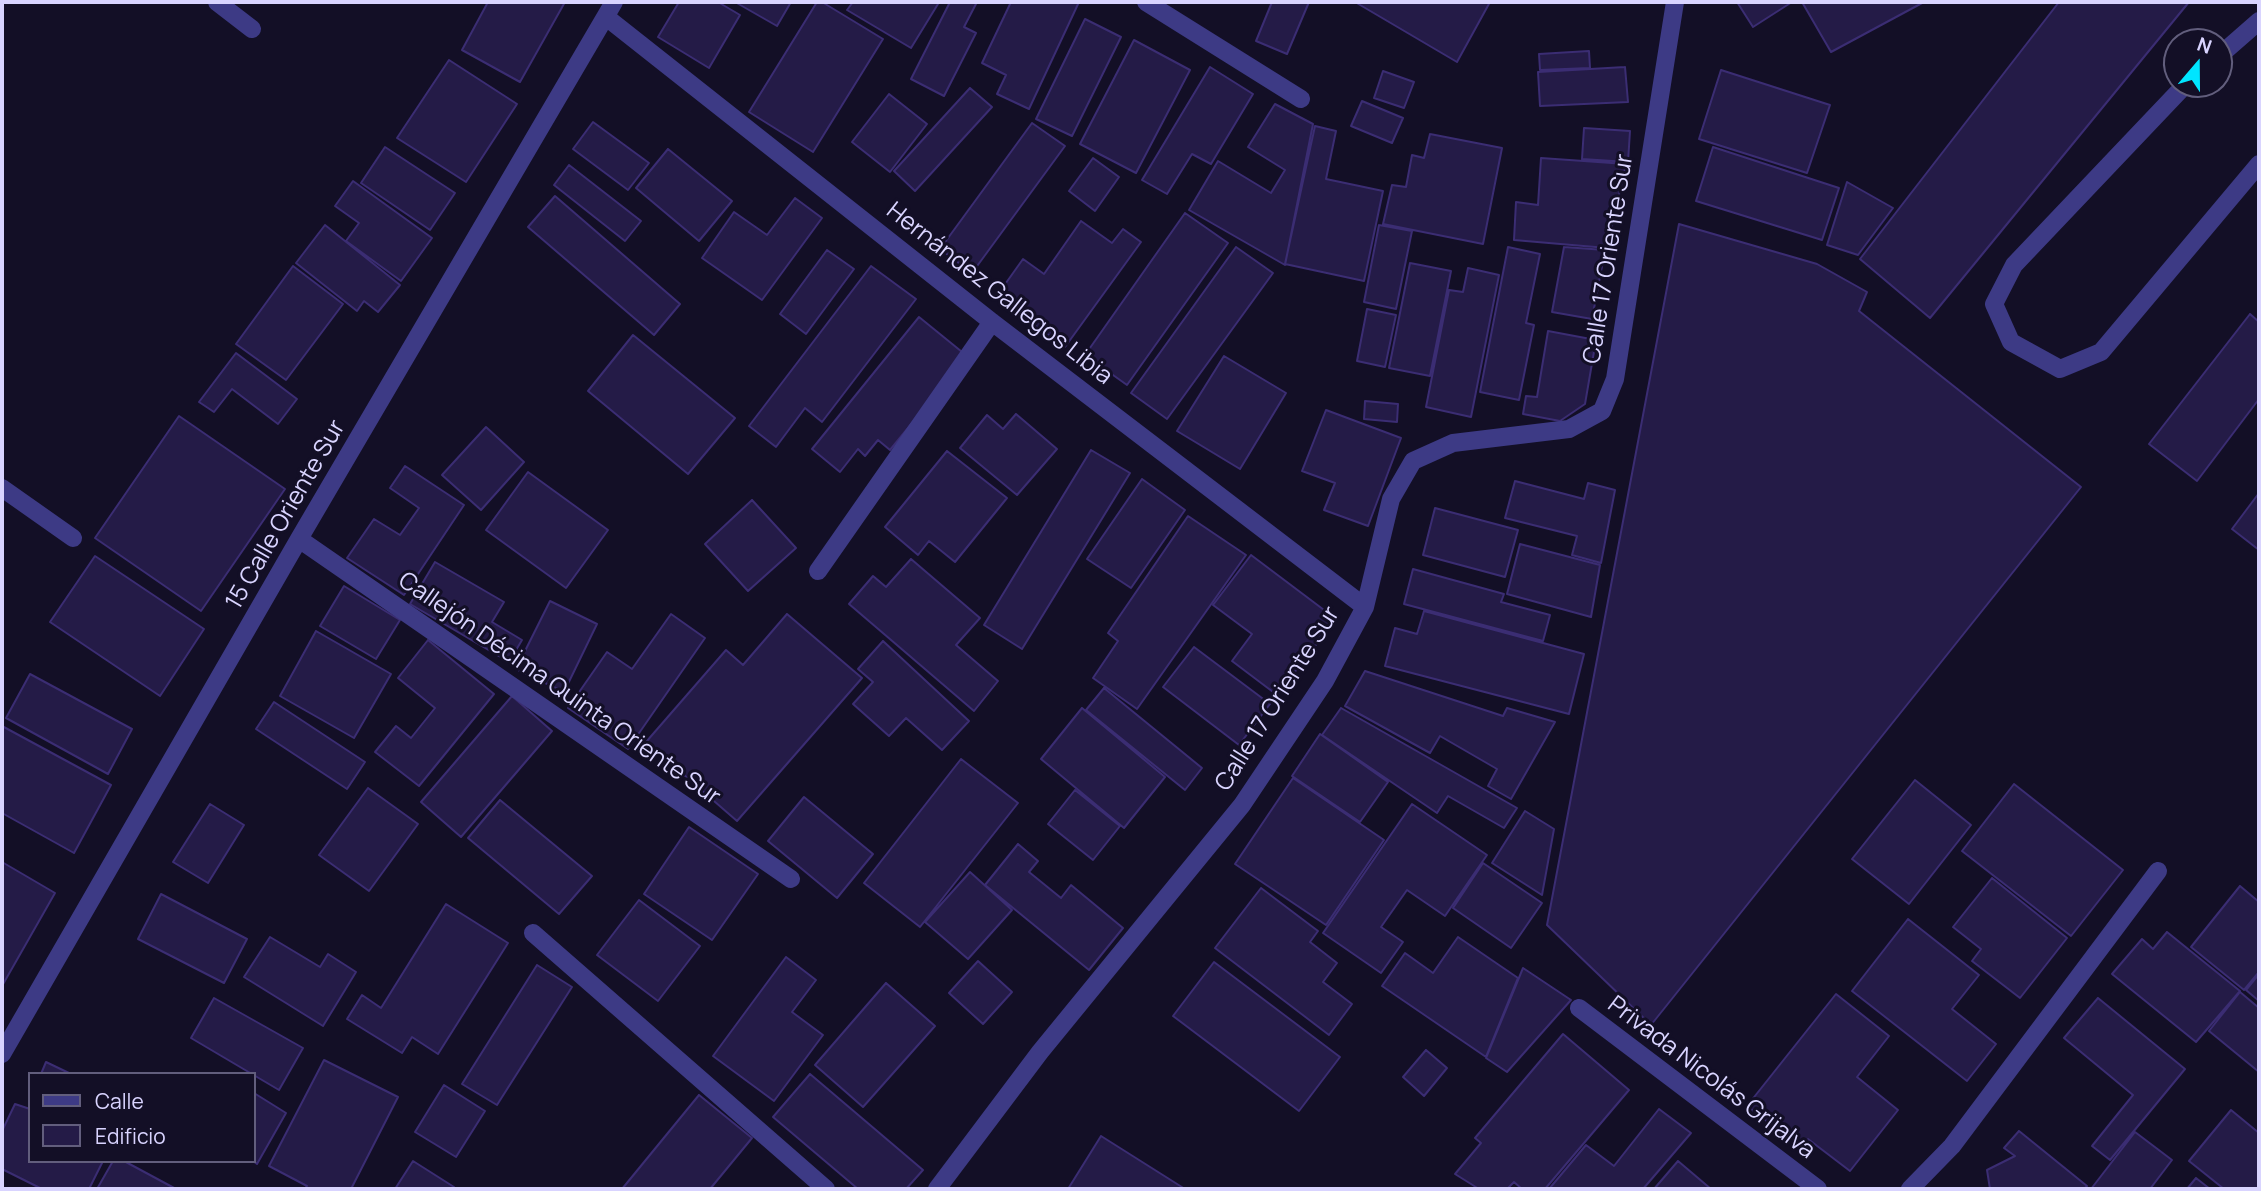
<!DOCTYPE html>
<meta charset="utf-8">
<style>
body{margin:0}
#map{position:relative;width:2261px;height:1191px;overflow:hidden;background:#130f26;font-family:Manrope,sans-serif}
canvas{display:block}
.frame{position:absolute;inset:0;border:4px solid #d9d4ff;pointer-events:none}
.legend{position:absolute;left:28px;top:1072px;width:228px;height:91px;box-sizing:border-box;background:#130f26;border:2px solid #625e7d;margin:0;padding:9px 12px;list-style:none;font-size:21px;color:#d9d4ff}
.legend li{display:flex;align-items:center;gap:14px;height:35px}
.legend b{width:35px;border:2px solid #625e7d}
.north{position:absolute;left:2163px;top:28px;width:70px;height:70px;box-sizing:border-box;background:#130f26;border:2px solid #625e7d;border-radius:50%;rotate:20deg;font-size:19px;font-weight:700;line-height:28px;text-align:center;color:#d9d4ff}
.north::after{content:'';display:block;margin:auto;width:24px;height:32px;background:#00e5ff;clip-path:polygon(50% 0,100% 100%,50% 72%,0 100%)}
</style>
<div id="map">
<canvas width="2261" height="1191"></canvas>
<div class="frame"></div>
<ul class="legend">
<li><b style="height:9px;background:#3d3a85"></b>Calle</li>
<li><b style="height:19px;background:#241b47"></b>Edificio</li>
</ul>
<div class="north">N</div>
</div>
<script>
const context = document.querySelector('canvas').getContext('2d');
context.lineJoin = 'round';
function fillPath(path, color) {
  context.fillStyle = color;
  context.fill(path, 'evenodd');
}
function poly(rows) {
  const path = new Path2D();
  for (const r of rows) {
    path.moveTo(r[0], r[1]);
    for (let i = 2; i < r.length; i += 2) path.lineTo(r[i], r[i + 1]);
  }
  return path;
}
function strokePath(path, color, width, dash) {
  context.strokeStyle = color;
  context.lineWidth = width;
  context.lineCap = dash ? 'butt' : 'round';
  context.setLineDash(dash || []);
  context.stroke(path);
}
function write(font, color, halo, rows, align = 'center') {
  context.font = font + ' Manrope,sans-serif';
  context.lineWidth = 6;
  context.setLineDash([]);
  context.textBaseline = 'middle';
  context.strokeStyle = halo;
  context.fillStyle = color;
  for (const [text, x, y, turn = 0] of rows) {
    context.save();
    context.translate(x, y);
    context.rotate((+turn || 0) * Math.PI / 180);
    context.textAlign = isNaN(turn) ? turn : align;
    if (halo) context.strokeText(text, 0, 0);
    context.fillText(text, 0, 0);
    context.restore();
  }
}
const building = poly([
 [488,2,565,2,520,82,462,50,488,2],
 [679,2,718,2,740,15,709,68,658,37,679,2],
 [735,2,791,2,777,26,735,2],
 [817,2,822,2,883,39,813,152,749,112,817,2],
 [853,2,935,2,938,4,911,48,847,10,853,2],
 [950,2,977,2,964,27,976,33,944,96,911,79,950,2],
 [1011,2,1079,2,1029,109,997,94,1006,75,982,63,1011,2],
 [1272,2,1309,2,1287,54,1256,41,1272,2],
 [1355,2,1490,2,1457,62,1355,2],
 [1737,2,1792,2,1753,27,1737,2],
 [1802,2,1924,2,1831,52,1802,2],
 [2059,2,2189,2,1930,318,1860,259,2059,2],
 [1085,19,1121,37,1072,136,1036,119,1085,19],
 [1134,40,1190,70,1136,173,1080,144,1134,40],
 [1589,51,1590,68,1540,70,1539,54,1589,51],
 [449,60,517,104,466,182,397,138,449,60],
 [1210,67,1253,94,1211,164,1192,154,1167,194,1142,180,1210,67],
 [1625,67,1628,102,1540,106,1538,72,1625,67],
 [1721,70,1830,105,1807,173,1699,139,1721,70],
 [1383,71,1414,82,1404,108,1374,98,1383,71],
 [970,88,992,107,915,191,894,171,970,88],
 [889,94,927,124,890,172,852,142,889,94],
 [1362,101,1403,118,1392,143,1351,126,1362,101],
 [1275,104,1313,124,1285,265,1189,210,1218,161,1271,193,1285,170,1248,147,1275,104],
 [593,122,649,163,628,190,573,149,593,122],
 [1032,123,1065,146,972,273,940,249,1032,123],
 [1315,126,1336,131,1326,179,1383,191,1364,281,1285,264,1315,126],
 [1584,128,1630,131,1628,162,1582,159,1584,128],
 [1430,134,1502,148,1483,244,1383,224,1392,185,1406,187,1412,155,1424,158,1430,134],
 [385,147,455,193,430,230,361,183,385,147],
 [1713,147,1839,188,1822,240,1696,201,1713,147],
 [668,149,732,201,699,241,636,188,668,149],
 [1093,158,1119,177,1095,211,1069,191,1093,158],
 [1541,158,1626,164,1607,248,1514,240,1516,202,1538,205,1541,158],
 [569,165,641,221,625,241,554,185,569,165],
 [353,181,432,238,401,281,346,241,359,223,335,206,353,181],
 [1847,182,1893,208,1858,255,1827,245,1847,182],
 [555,196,680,304,654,335,528,227,555,196],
 [795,198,822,218,762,300,702,258,734,212,767,235,795,198],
 [1185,213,1228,243,1127,385,1085,355,1185,213],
 [1081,221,1112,243,1123,229,1141,242,1065,347,996,297,1023,259,1044,274,1081,221],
 [1679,224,1817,264,1867,292,1859,311,2081,487,1651,1025,1547,925,1679,224],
 [325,225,400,285,378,312,364,301,357,311,296,263,325,225],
 [1379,225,1412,231,1396,309,1364,302,1379,225],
 [1236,247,1273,273,1167,419,1131,393,1236,247],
 [1508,247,1540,254,1526,323,1534,325,1519,400,1480,392,1508,247],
 [1564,247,1605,250,1592,319,1552,312,1564,247],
 [827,250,854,269,806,334,780,314,827,250],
 [1410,263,1451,271,1430,376,1389,368,1410,263],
 [293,266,343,304,286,380,236,344,293,266],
 [871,266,916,299,822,422,805,408,776,447,749,426,871,266],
 [1468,268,1499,275,1471,417,1426,407,1449,290,1463,292,1468,268],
 [1367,309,1396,315,1385,367,1357,361,1367,309],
 [2250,314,2259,322,2259,399,2197,481,2149,444,2250,314],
 [919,317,967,356,890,450,878,440,865,456,858,449,840,472,812,449,919,317],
 [1548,331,1596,340,1585,404,1560,421,1523,414,1526,396,1537,397,1548,331],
 [633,335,735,418,688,474,588,391,633,335],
 [236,353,297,399,278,424,232,389,214,412,199,402,236,353],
 [1224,356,1286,393,1240,469,1177,431,1224,356],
 [1365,401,1398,404,1397,422,1364,419,1365,401],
 [1326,410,1401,438,1368,526,1324,510,1335,483,1302,471,1326,410],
 [1016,414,1057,449,1017,495,960,448,987,415,1003,429,1016,414],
 [179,416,285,489,201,611,95,538,179,416],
 [486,427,524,462,481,510,442,475,486,427],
 [1091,450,1130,473,1022,649,984,625,1091,450],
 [947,451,1007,498,955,562,929,541,918,555,885,527,947,451],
 [405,466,464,505,404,595,347,558,374,519,400,535,419,508,390,488,405,466],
 [528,472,608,530,566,588,486,530,528,472],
 [1142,479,1185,510,1131,588,1087,559,1142,479],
 [1515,481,1584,499,1588,483,1615,490,1601,563,1572,555,1577,536,1505,518,1515,481],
 [2259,493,2259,550,2232,529,2259,493],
 [752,500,796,548,748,591,705,544,752,500],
 [1435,508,1518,530,1505,577,1423,555,1435,508],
 [1188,516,1246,555,1137,709,1093,678,1118,641,1108,633,1188,516],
 [1520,544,1600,565,1591,617,1507,594,1520,544],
 [1251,555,1336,619,1277,695,1232,661,1252,634,1213,605,1251,555],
 [95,556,204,629,160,696,50,622,95,556],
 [911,559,980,618,956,645,998,681,974,711,849,604,873,576,886,587,911,559],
 [435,562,504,602,492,622,522,640,509,662,410,604,435,562],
 [1413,569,1504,594,1501,602,1550,615,1543,641,1404,604,1413,569],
 [344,586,400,620,376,659,320,626,344,586],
 [550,601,597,624,564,692,516,669,550,601],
 [1424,611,1584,654,1569,714,1385,666,1395,628,1417,634,1424,611],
 [671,614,705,638,628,749,568,708,607,652,632,669,671,614],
 [787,614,862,678,737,821,646,742,726,650,743,665,787,614],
 [316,631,391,674,354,738,280,696,316,631],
 [428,640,494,694,419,786,375,752,396,726,411,738,435,708,398,678,428,640],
 [883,641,969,721,942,750,906,718,889,736,853,704,873,682,858,669,883,641],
 [1194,647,1270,704,1239,745,1163,687,1194,647],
 [1365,671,1503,716,1507,708,1555,722,1511,799,1488,786,1497,769,1440,736,1430,753,1345,706,1365,671],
 [30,674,132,729,108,774,6,718,30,674],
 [1104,688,1202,768,1185,790,1086,710,1104,688],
 [512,696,552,731,461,837,421,802,512,696],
 [274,702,365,762,347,789,256,729,274,702],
 [1082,708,1165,777,1124,828,1041,759,1082,708],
 [1341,708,1517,808,1504,828,1448,796,1437,813,1322,735,1341,708],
 [2,726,111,785,74,853,2,813,2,726],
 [1320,734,1388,782,1360,822,1292,776,1320,734],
 [961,759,1018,803,920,927,864,883,961,759],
 [1293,778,1384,840,1326,925,1235,864,1293,778],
 [1915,780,1971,825,1909,904,1852,859,1915,780],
 [2014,784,2123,870,2071,936,1962,851,2014,784],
 [368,788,418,824,369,891,319,855,368,788],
 [1075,790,1120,826,1093,860,1048,824,1075,790],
 [804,797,873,854,837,898,768,841,804,797],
 [500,800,592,876,559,914,468,838,500,800],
 [210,804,244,825,208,883,173,862,210,804],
 [1412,804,1487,855,1445,916,1407,890,1381,927,1403,942,1381,973,1323,933,1412,804],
 [1525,811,1554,829,1542,895,1492,863,1525,811],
 [689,827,758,874,712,940,644,894,689,827],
 [1018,844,1038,861,1029,872,1061,898,1071,885,1123,928,1089,970,985,885,1018,844],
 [2,862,55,893,2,986,2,862],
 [1483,863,1542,903,1511,948,1453,908,1483,863],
 [970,872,1012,910,968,959,925,922,970,872],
 [1992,878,2067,938,2020,998,1972,961,1981,949,1953,927,1992,878],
 [2240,886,2259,902,2259,972,2244,990,2191,947,2240,886],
 [1261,888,1318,931,1310,942,1337,963,1323,982,1352,1004,1329,1035,1215,948,1261,888],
 [161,894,247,939,224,983,138,939,161,894],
 [639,900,700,946,658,1001,597,955,639,900],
 [446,904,508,943,438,1054,412,1037,402,1053,347,1019,362,995,381,1008,446,904],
 [1908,919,1979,975,1952,1009,1996,1044,1967,1081,1852,991,1908,919],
 [2167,932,2240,991,2196,1042,2112,974,2142,939,2153,949,2167,932],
 [270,937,320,967,328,954,356,972,323,1026,244,977,270,937],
 [1458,937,1518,978,1486,1057,1382,986,1405,953,1433,973,1458,937],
 [786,957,816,980,792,1012,823,1035,774,1101,713,1056,786,957],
 [978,961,1012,992,983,1024,949,993,978,961],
 [1214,962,1340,1057,1299,1111,1173,1016,1214,962],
 [537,965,572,987,497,1105,462,1084,537,965],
 [1523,968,1571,1000,1507,1072,1486,1058,1523,968],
 [2259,974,2259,1001,2246,990,2259,974],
 [886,983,935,1026,863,1107,815,1065,886,983],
 [2240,992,2259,1008,2259,1072,2209,1031,2240,992],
 [1836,994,1889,1036,1857,1077,1898,1110,1850,1171,1808,1139,1801,1148,1747,1106,1836,994],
 [214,998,303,1048,279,1090,191,1038,214,998],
 [2098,998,2185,1069,2110,1160,2092,1146,2133,1095,2064,1038,2098,998],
 [1563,1034,1629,1090,1545,1189,1522,1189,1514,1182,1507,1189,1479,1189,1455,1174,1481,1143,1475,1138,1563,1034],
 [1426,1050,1447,1068,1424,1096,1403,1077,1426,1050],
 [324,1060,398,1097,351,1189,305,1189,307,1186,269,1166,324,1060],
 [46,1062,71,1074,41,1074,46,1062],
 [810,1074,923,1170,906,1189,858,1189,773,1117,810,1074],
 [444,1085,485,1111,456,1157,415,1132,444,1085],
 [254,1093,286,1113,257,1164,253,1161,254,1093],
 [699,1095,752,1138,710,1189,622,1189,699,1095],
 [15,1104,30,1109,30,1161,103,1161,89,1189,42,1189,2,1169,2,1131,15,1104],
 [1659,1109,1691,1133,1643,1189,1549,1189,1586,1145,1614,1166,1659,1109],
 [2231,1110,2259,1133,2259,1189,2224,1189,2189,1161,2231,1110],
 [2019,1131,2087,1186,2084,1189,1990,1189,1987,1170,2015,1156,2004,1148,2019,1131],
 [2135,1132,2172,1160,2150,1189,2091,1189,2135,1132],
 [1101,1136,1185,1189,1068,1189,1101,1136],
 [113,1161,124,1161,176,1189,97,1189,113,1161],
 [413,1161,454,1187,453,1189,395,1189,413,1161],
 [1678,1161,1711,1189,1654,1189,1678,1161],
 [2196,1178,2210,1189,2187,1189,2196,1178]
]);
const minor = poly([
 [217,2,252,29],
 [1146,2,1301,99],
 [606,17,992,322,1365,607],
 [2219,56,2259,21],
 [2186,84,2014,265,1994,304,2011,342,2060,369,2101,352,2259,164],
 [2,488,73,538],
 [299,539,791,879],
 [818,571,992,322],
 [533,933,826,1189],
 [1579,1008,1818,1189],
 [2,1054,299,539,614,2],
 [937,1189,1040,1052,1242,805,1325,681,1365,607,1391,499,1413,461,1453,443,1569,429,1602,411,1615,379,1675,2],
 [1910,1189,1952,1146,2158,871]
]);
const streetNames = [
 ["Calle 17 Oriente Sur",1609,259,-81],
 ["Hernández Gallegos Libia",999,294,38],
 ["15 Calle Oriente Sur",286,515,-60],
 ["Callejón Décima Quinta Oriente Sur",559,689,35],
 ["Calle 17 Oriente Sur",1278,699,-58],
 ["Privada Nicolás Grijalva",1711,1078,37]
];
fillPath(building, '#241b47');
strokePath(building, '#3b2d73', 2);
strokePath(minor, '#3d3a85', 18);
write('24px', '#d9d4ff', '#130f26', streetNames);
</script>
